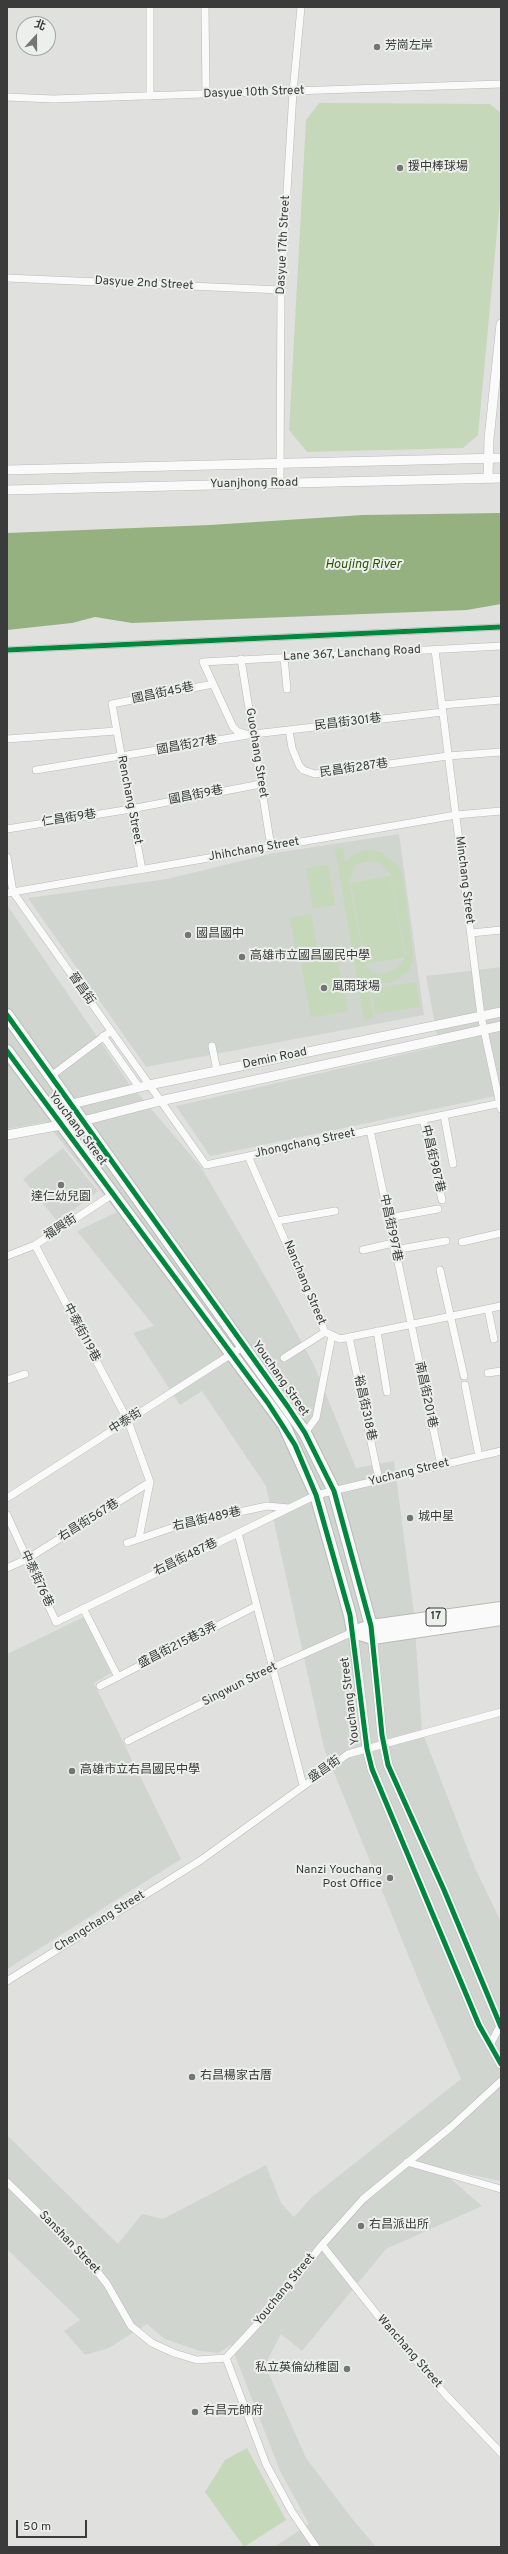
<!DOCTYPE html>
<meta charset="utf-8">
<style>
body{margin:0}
#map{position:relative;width:508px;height:2554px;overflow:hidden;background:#e0e1df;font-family:Overpass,"Noto Sans TC",sans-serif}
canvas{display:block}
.frame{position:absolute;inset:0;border:8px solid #3a3b3a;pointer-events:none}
.north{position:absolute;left:16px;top:16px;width:40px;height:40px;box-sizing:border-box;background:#ecefeb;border:1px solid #a5a7a4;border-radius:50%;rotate:21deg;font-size:11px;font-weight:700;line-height:16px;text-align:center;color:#3a3b3a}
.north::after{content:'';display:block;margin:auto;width:14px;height:18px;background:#747574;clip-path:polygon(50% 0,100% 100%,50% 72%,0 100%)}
.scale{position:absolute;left:16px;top:2520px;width:71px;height:18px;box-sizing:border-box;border:2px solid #3a3b3a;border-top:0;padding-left:5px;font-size:12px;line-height:14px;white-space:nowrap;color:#3a3b3a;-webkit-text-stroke:3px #ecefeb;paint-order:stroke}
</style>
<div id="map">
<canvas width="508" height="2554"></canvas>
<div class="frame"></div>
<div class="north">北</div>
<div class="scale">50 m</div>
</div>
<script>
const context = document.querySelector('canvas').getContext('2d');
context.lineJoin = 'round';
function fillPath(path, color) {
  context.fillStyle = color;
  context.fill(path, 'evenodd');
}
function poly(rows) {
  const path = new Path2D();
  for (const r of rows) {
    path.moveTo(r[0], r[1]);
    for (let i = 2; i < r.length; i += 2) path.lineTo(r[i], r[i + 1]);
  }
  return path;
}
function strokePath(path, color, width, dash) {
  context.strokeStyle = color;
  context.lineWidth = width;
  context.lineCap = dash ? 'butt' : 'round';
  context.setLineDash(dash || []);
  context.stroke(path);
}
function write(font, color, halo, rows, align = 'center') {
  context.font = font + ' Overpass,"Noto Sans TC",sans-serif';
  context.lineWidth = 4;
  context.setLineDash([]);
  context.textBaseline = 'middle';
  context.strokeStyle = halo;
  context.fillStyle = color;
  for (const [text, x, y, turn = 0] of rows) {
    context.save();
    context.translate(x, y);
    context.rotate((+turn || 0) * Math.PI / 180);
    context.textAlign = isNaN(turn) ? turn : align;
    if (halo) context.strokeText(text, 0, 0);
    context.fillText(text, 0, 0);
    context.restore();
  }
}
const built = poly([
 [399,834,424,1015,146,1067,28,898,167,879,274,853],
 [7,905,128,1082,201,1167,277,1297,314,1365,356,1468,394,1461,414,1614,422,1731,475,1868,501,1922,501,2181,438,2168,482,2206,386,2249,302,2351,281,2334,265,2365,306,2458,350,2516,376,2547,274,2547,309,2524,280,2471,231,2345,218,2353,200,2351,165,2339,147,2324,109,2348,85,2355,64,2331,80,2320,7,2249,7,2135,118,2244,142,2214,163,2219,266,2165,281,2203,294,2217,312,2197,461,2079,424,1994,324,1748,266,1486,202,1391,180,1405,133,1333,154,1326,77,1231,117,1212,46,1122,7,1129],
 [501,967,501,1095,210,1156,176,1106,439,1046,426,976],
 [63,1148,98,1191,58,1222,23,1179],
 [84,1617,111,1673,94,1683,181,1859,7,1969,7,1654]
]);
const green = poly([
 [319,103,490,104,501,113,501,190,478,435,463,448,307,452,289,430,306,120],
 [343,848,345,862,354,854,368,850,381,852,398,866,402,872,412,947,413,960,408,972,390,983,376,983,367,980,374,1018,364,1020,335,849],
 [369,861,379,862,390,873,406,955,398,968,385,974,372,972,365,965,349,881,355,865],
 [328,865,335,905,313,909,306,868],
 [390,876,405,957,366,964,351,883],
 [311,914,319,953,297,957,290,918],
 [337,957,348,1011,311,1018,301,964],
 [416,982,420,1007,375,1014,371,989],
 [247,2448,286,2520,244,2547,205,2492,225,2460]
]);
const water = poly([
 [501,513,501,604,467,610,132,623,95,617,72,623,7,630,7,533,210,525,363,515]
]);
const pedestrian = poly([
 [7,650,501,627]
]);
const minor = poly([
 [150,7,150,96],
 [205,7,206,95],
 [7,97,53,99,501,84],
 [7,278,281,290],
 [280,483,281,290,293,92,301,7],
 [435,650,481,1016,501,1109],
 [284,657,287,689],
 [241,659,271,847],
 [442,705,501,700],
 [289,730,292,748,299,765,303,770,315,774,448,756,501,752],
 [246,734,237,731,233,727,203,662,501,646],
 [7,739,116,731],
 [36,770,254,734,443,712],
 [7,829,131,809,261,784],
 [7,857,13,892,206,1165,501,1103],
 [142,870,112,704,213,684],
 [7,893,456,815,501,811],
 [471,933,501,930],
 [103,1036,139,1087],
 [212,1046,217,1071],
 [51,1076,111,1031],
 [444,1115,453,1164],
 [423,1119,442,1200],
 [370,1130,441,1465],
 [248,1156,325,1332,340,1339,501,1306],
 [388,1218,438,1209],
 [277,1221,335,1211],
 [462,1242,501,1233],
 [35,1245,128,1421,150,1482],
 [363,1250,393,1243],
 [394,1250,446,1241],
 [7,1256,35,1245,113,1194],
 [440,1270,464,1376],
 [488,1309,494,1339],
 [377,1331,387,1392],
 [349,1337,379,1480],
 [284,1358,325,1332],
 [488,1373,501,1371],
 [7,1380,25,1374],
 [465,1385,479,1456],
 [305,1433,316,1418,332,1335],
 [7,1498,244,1346],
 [7,1515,56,1622,316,1495,501,1451],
 [238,1533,303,1785],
 [139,1538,150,1482],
 [127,1543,183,1524,267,1506,289,1508],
 [7,1568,27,1559,150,1482],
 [83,1608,118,1677],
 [100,1686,256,1606],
 [128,1741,272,1668,353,1632],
 [7,1981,201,1860,348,1754,501,1712],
 [490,2045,501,2024],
 [407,2162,501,2189],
 [7,2182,92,2265,107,2284,131,2326,152,2343,174,2353,197,2360,226,2358],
 [322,2245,383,2322,445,2394,501,2453],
 [226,2358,264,2317,322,2245,363,2199,451,2127,501,2081],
 [226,2358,266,2464,292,2512,316,2547]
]);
const tertiary = poly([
 [7,470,501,458],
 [488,478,489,439,501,324],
 [7,490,501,478],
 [60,1124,72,1104,149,1085,501,1012],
 [7,1135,83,1121,160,1101,501,1026],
 [353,1632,367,1749,372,1769,479,2025,501,2064],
 [372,1633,382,1735,388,1765,444,1890,501,2027]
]);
const primary = poly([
 [7,1015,305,1433,334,1491,371,1626],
 [7,1051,284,1425,316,1495,350,1615,353,1632],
 [353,1632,371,1626,501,1608],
 [353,1632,373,1638,501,1619]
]);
const cycleway = poly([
 [7,650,501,627],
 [7,1015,288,1407,305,1433,334,1491,371,1626,382,1735,388,1765,444,1890,501,2027],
 [7,1051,268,1403,295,1445,316,1495,350,1615,367,1749,372,1769,479,2025,501,2064]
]);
const markers = [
 [377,47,4,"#747574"],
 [400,168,4,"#747574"],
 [188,935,4,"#747574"],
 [242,957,4,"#747574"],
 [324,988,4,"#747574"],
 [61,1185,4,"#747574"],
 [410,1518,4,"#747574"],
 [72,1771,4,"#747574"],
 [390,1878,4,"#747574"],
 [192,2077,4,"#747574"],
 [361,2226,4,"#747574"],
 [347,2369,4,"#747574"],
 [195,2412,4,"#747574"]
];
const shields = [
 [436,1617,20]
];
const shieldNames = [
 ["17",436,1617]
];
const poiNames = [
 ["芳崗左岸",385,47],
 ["援中棒球場",408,168],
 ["國昌國中",196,935],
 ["高雄市立國昌國民中學",250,957],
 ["風雨球場",332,988],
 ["達仁幼兒園",61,1198,"center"],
 ["城中星",418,1518],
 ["高雄市立右昌國民中學",80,1771],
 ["Nanzi Youchang",382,1871,"right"],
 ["Post Office",382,1885,"right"],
 ["右昌楊家古厝",200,2077],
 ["右昌派出所",369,2226],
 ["私立英倫幼稚園",339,2369,"right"],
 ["右昌元帥府",203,2412]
];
const streetNames = [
 ["Dasyue 10th Street",254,93,-2],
 ["Dasyue 17th Street",284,245,-87],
 ["Dasyue 2nd Street",144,284,3],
 ["Yuanjhong Road",254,484,-1],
 ["Lane 367, Lanchang Road",352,654,-3],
 ["國昌街45巷",163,694,-12],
 ["民昌街301巷",348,723,-7],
 ["國昌街27巷",187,746,-10],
 ["Guochang Street",256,753,81],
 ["民昌街287巷",354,769,-8],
 ["國昌街9巷",196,796,-11],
 ["Renchang Street",129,800,79],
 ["仁昌街9巷",69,819,-9],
 ["Jhihchang Street",254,850,-10],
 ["Minchang Street",464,880,83],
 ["晉昌街",81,989,55],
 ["Demin Road",275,1059,-12],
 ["Youchang Street",77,1129,53],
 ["Jhongchang Street",305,1144,-12],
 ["中昌街987巷",432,1159,77],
 ["福興街",61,1228,-33],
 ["中昌街997巷",390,1228,78],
 ["Nanchang Street",304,1283,67],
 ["中泰街119巷",81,1333,62],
 ["Youchang Street",280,1379,55],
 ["南昌街201巷",425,1395,78],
 ["裕昌街318巷",364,1408,78],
 ["中泰街",126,1422,-32],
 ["Yuchang Street",409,1473,-14],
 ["右昌街489巷",207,1520,-13],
 ["右昌街567巷",89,1521,-32],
 ["右昌街487巷",186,1558,-26],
 ["中泰街76巷",36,1579,65],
 ["盛昌街215巷3弄",178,1646,-27],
 ["Singwun Street",240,1685,-27],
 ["Youchang Street",351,1701,-97],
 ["盛昌街",325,1770,-35],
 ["Chengchang Street",100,1922,-32],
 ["Sanshan Street",69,2243,46],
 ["Youchang Street",285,2290,-51],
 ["Wanchang Street",409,2352,49]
];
const waterNames = [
 ["Houjing River",363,565]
];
fillPath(built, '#d0d5cf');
fillPath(green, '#c6d8ba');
fillPath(water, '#94b17f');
strokePath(pedestrian, '#b9bab8', 7);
strokePath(minor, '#b9bab8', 8);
strokePath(tertiary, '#b9bab8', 10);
strokePath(primary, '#b9bab8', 14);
strokePath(pedestrian, '#fafafa', 5.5);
strokePath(minor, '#fafafa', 7);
strokePath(tertiary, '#fafafa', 9);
strokePath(primary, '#fafafa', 12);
strokePath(cycleway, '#00873e', 5);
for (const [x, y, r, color] of markers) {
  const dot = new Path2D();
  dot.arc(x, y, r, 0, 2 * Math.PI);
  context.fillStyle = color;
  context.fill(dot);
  strokePath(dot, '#ecefeb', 1.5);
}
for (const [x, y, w] of shields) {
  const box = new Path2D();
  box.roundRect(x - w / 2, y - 9, w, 18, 3);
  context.fillStyle = '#ecefeb';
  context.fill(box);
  strokePath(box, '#3a3b3a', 1);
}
write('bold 11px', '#3a3b3a', null, shieldNames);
write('12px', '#3a3b3a', '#ecefeb', poiNames, 'left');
write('12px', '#3a3b3a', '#ecefeb', streetNames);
write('italic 13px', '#2e5507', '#ecefeb', waterNames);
</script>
